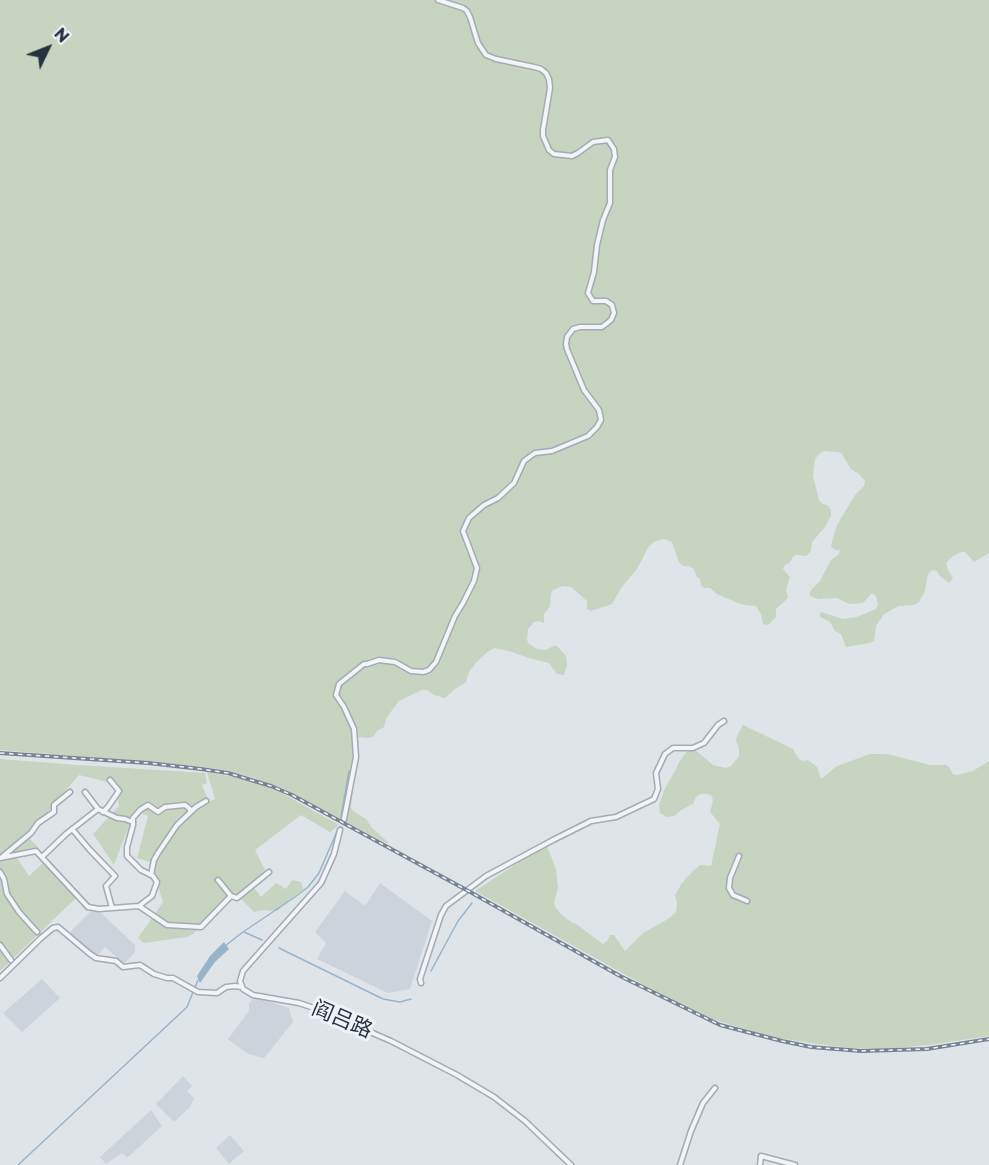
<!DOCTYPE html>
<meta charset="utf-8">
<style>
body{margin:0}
#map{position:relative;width:989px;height:1165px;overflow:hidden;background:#dfe4e9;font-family:Montserrat,sans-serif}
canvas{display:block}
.north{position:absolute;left:18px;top:18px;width:60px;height:60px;-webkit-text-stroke:4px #eff2f7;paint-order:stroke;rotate:47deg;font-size:16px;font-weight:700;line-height:24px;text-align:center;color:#273241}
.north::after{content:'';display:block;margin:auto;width:21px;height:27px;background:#273241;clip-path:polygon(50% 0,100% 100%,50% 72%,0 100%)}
</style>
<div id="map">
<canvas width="989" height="1165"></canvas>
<div class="north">N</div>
</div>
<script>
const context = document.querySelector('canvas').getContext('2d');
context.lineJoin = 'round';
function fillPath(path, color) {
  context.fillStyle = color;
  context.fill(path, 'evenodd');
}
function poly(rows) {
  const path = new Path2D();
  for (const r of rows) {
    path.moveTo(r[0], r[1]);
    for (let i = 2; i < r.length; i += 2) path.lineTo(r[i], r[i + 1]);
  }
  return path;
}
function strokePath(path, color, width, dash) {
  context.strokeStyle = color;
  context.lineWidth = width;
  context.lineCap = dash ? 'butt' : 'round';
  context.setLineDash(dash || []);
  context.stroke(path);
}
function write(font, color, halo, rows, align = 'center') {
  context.font = font + ' Montserrat,"Noto Sans SC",sans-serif';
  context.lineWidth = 6;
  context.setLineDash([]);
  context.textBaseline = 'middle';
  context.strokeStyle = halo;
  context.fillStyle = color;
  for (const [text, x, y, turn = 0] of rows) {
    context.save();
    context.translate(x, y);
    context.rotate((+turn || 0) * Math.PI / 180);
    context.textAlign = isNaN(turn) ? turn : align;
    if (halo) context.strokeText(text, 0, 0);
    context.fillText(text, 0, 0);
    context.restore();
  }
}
const built = poly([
 [380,883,432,921,410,989,388,993,317,959,326,943,315,932,345,891,365,906],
 [91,911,101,913,135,945,135,952,124,964,105,947,99,954,93,954,70,932],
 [42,979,60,998,22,1032,3,1013],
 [255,997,289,1008,293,1022,264,1058,248,1054,228,1039,249,1011,249,1003],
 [183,1076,192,1086,187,1091,194,1098,190,1107,174,1122,156,1104],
 [151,1110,162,1126,127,1158,122,1153,106,1164,100,1157],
 [230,1135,244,1151,229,1164,216,1148]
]);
const green = poly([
 [0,0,989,0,989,553,974,562,965,552,961,552,953,556,946,563,948,570,953,578,949,583,939,575,937,571,932,570,928,574,925,591,919,602,914,605,899,606,884,614,876,626,874,641,869,643,846,647,841,634,835,631,830,622,819,616,821,612,843,619,857,617,876,609,878,605,876,596,872,593,863,603,851,604,847,603,837,598,819,599,812,597,809,594,812,589,820,581,831,560,839,554,840,550,836,550,831,547,832,541,837,525,855,495,864,486,865,481,859,474,851,469,842,454,838,452,824,451,819,454,815,459,813,476,819,500,822,504,827,505,831,510,831,516,825,527,812,542,811,551,806,556,796,555,793,557,790,562,784,566,783,569,790,577,786,590,788,598,776,609,776,617,768,625,763,624,761,614,756,606,744,605,738,603,717,594,710,588,704,588,701,585,700,579,697,577,694,569,688,566,683,566,679,562,672,542,664,539,656,541,649,546,637,569,621,588,612,604,591,611,587,609,587,601,571,587,563,586,553,590,551,594,550,606,544,614,544,623,539,621,534,622,528,629,527,640,529,644,537,649,545,650,554,646,557,646,566,656,567,666,564,675,557,674,549,663,529,658,509,651,494,648,486,653,475,664,469,672,466,682,455,689,445,698,434,695,427,690,422,690,399,701,387,717,384,727,378,730,373,737,367,738,357,737,357,753,351,808,353,811,366,819,372,828,389,843,386,843,284,789,254,778,225,770,195,766,0,750],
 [743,725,793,749,798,758,802,761,808,760,817,767,821,779,837,766,870,754,887,754,930,765,946,765,949,767,953,774,957,775,973,771,989,761,989,1036,929,1045,882,1049,852,1048,809,1043,767,1036,709,1018,667,998,475,891,527,857,526,853,545,842,551,856,556,870,558,888,554,903,556,908,562,915,571,922,576,924,603,944,607,941,610,935,614,935,625,951,643,933,668,919,676,912,677,903,675,895,682,883,691,873,700,865,711,866,720,824,710,812,713,801,712,796,708,794,700,794,696,797,693,804,681,810,674,816,667,817,660,813,659,805,664,790,676,769,679,762,688,750,694,749,713,765,726,768,731,766,739,756,739,749,736,740,737,736],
 [0,759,78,765,205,773,207,783,202,785,209,802,215,799,207,772,234,777,271,787,339,825,330,832,301,815,255,850,265,870,251,884,261,897,276,883,286,889,292,880,301,882,303,889,277,911,262,910,254,912,237,895,232,894,193,934,187,937,144,943,138,938,163,902,150,862,137,858,148,816,135,810,114,865,93,834,119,806,115,784,79,775,50,809,30,839,39,848,0,856],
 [17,858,29,876,44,862,76,898,0,971,0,861]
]);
const water = poly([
 [224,942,229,949,215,962,200,983,197,976,210,956]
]);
const stream = poly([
 [341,817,349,771],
 [244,932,262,940],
 [225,946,243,932,295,897,308,887,319,873,338,829],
 [279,948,383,999,400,1002,411,999],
 [431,971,458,921,472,903],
 [18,1165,187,1007,198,980]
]);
const minorTunnel = poly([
 [340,830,344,819]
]);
const minor = poly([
 [85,792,98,809,117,818,125,819,133,822],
 [103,812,108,807,119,791,110,780],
 [344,819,356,757,354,729,344,707,336,695,339,684,364,664,367,664,379,660,395,662,411,671,423,672,429,670,436,662,455,616,463,603,474,581,477,568,463,531,469,518,484,505,498,498,514,483,524,461,535,453,552,451,588,436,597,427,601,420,599,410,584,390,567,349,566,344,567,337,573,329,580,327,602,327,611,320,614,313,612,305,606,301,593,301,588,293,594,272,597,245,603,220,610,203,610,170,615,157,614,149,608,140,593,142,578,153,572,156,554,154,549,150,543,136,543,130,550,88,549,79,546,73,541,69,534,67,496,59,486,55,478,43,470,17,467,11,463,8,438,0],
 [72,829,90,850,115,876,106,886,112,908],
 [340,830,334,854,321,883,243,971,240,981,243,989,253,995,299,1003,317,1009,391,1041,457,1075,494,1097,525,1121,571,1165],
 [739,856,730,878,729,888,733,895,747,901],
 [2,857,31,833,38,823,54,812,54,805,70,792],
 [42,857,66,834,98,809],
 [0,858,36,851,88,907,99,909,139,906,167,925,201,927,231,896],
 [0,872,4,879,7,894,19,912,37,932],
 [151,875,154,860,158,853,177,825,196,807,206,801],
 [218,880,231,896,237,898,269,872],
 [139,906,152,896,157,882,153,876,141,870,127,856,127,847,133,825,133,818,140,810,148,805,158,812,165,807,185,805,190,809,190,812],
 [0,945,11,960],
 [0,978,41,938,53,928,58,927,90,954,96,958,116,961,123,967,140,965,154,974,167,978,173,978,198,992,217,993,226,987,235,986,242,987],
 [421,983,420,979,441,915,446,906,486,876,553,840,591,821,616,817,654,799,658,789,656,773,665,754,673,748,693,748,704,743,718,725,724,721],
 [680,1165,691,1131,703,1103,715,1088],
 [760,1165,761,1156,795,1165]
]);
const rail = poly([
 [0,753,148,763,201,769,228,773,271,786,292,795,472,893,620,976,720,1025,782,1041,811,1047,861,1051,927,1049,989,1039]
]);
const streetNames = [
 ["阎吕路",342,1020,23]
];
fillPath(built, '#cdd3db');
fillPath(green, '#c6d4c0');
fillPath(water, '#98b4cb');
strokePath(stream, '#98b4cb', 1.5);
strokePath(minorTunnel, '#bac0c7', 4, [4, 2]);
strokePath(minor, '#a4abb3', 7);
strokePath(minor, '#f2f4f7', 4);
strokePath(rail, '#788494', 4);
strokePath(rail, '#eff2f7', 1.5, [4.5]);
write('21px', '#273241', '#eff2f7', streetNames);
</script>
